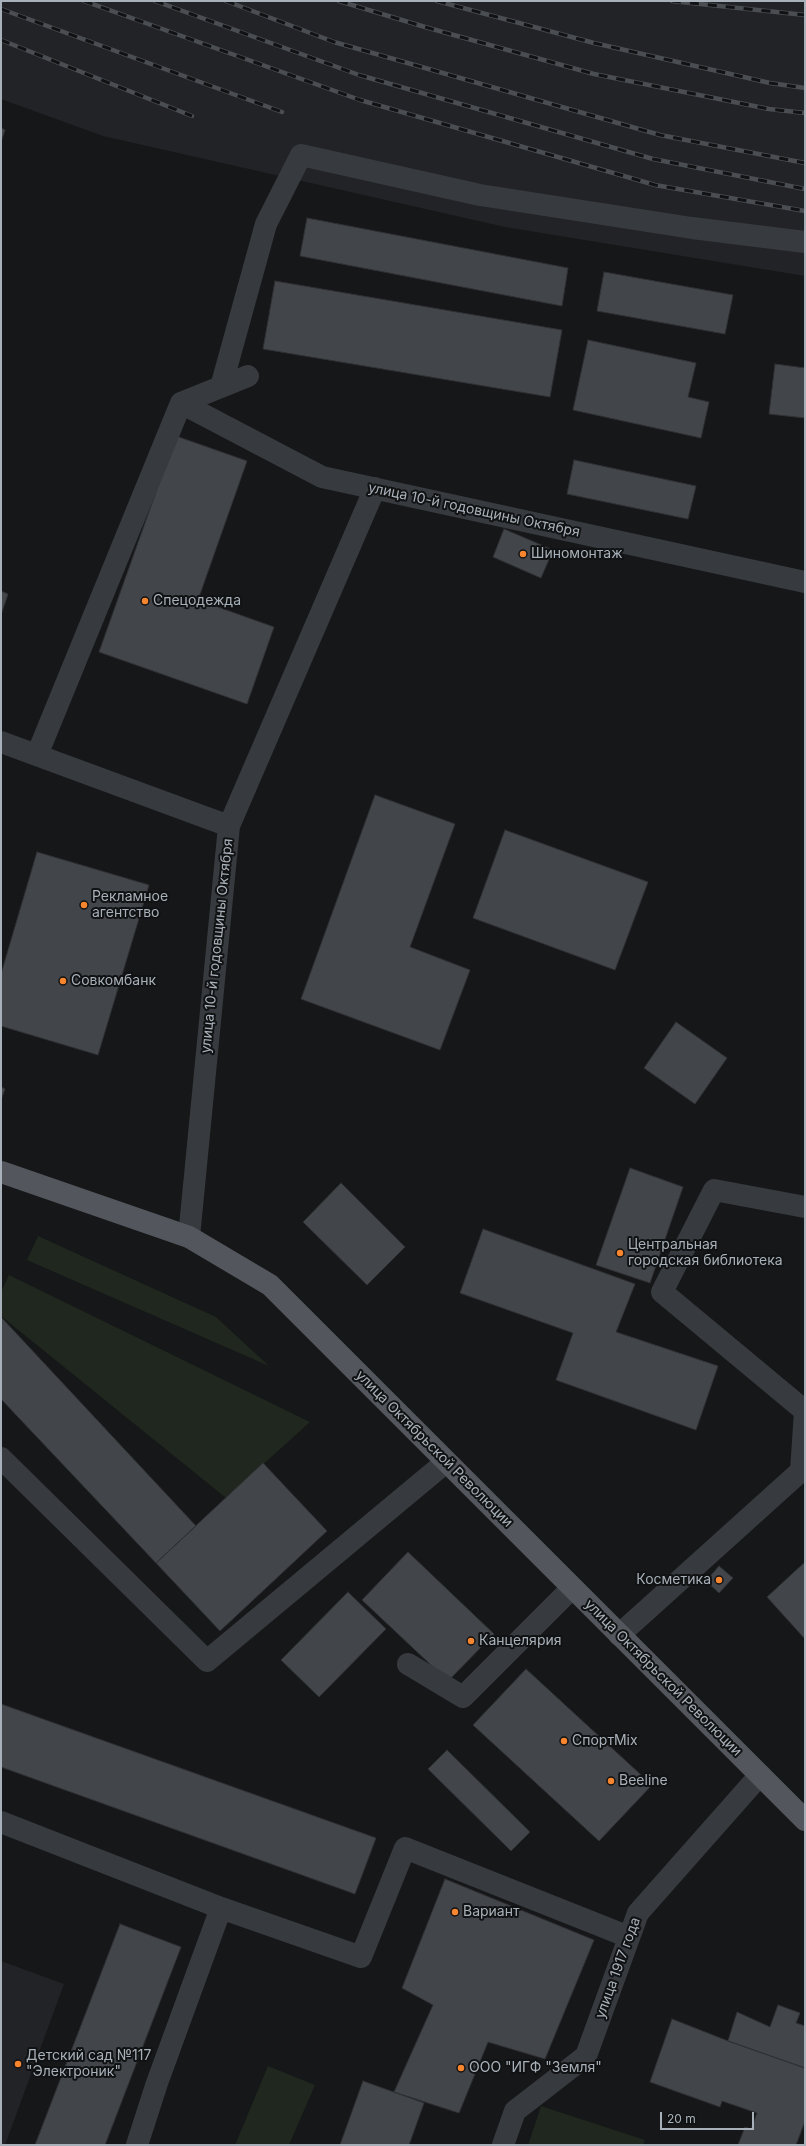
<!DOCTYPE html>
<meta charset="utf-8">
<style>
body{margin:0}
#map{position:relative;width:806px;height:2146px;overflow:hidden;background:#161718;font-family:Inter,sans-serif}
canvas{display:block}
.frame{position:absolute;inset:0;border:2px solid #a8b1b9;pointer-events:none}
.scale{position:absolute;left:660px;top:2112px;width:94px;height:18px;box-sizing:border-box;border:2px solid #a8b1b9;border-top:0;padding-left:5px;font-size:12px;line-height:14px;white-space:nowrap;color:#a8b1b9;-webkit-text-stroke:3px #111213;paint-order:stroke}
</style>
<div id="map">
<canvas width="806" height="2146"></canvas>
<div class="frame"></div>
<div class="scale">20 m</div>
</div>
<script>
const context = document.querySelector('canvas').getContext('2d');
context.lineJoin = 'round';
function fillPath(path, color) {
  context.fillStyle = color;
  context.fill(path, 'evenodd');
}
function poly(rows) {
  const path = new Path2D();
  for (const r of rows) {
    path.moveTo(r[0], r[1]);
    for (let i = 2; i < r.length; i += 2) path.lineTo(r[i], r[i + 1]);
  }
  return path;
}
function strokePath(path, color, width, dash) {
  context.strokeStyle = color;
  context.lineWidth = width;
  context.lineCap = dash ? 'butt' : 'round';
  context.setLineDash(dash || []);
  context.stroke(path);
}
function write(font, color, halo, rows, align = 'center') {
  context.font = font + ' Inter,sans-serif';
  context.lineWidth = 4;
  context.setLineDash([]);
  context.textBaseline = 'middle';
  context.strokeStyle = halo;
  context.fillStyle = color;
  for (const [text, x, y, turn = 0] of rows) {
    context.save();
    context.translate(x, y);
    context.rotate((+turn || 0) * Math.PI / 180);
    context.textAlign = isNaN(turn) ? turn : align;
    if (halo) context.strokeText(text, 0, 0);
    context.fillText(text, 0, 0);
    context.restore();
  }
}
const built = poly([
 [1,1,805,1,805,276,505,227,103,136,1,99],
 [1,1961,64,1984,5,2145,1,2145]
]);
const green = poly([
 [38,1236,216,1317,269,1366,27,1260],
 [9,1275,310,1422,226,1498,1,1316,1,1292],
 [268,2066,315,2085,289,2145,235,2145],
 [541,2106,645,2140,643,2145,528,2145]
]);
const building = poly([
 [1,128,5,130,1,142,1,128],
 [307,218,568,268,562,306,300,256,307,218],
 [604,272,733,295,725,334,597,311,604,272],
 [275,281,562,330,550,397,263,349,275,281],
 [588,340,696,363,688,397,709,402,701,438,573,410,588,340],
 [775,364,805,368,805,418,769,414,775,364],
 [176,436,247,461,198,600,274,627,247,704,99,652,176,436],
 [574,460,696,486,688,519,567,494,574,460],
 [504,529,553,550,541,578,493,557,504,529],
 [1,591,8,594,1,615,1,591],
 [375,795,455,824,410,947,470,970,440,1050,301,999,375,795],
 [505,830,648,882,615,970,473,918,505,830],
 [37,852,149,885,98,1055,1,1026,1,974,37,852],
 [676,1022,727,1058,695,1104,644,1068,676,1022],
 [1,1087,5,1089,1,1100,1,1087],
 [630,1168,683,1187,650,1283,596,1265,630,1168],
 [341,1183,405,1247,367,1285,303,1222,341,1183],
 [483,1229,635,1284,616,1332,718,1366,696,1430,556,1380,573,1333,460,1293,483,1229],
 [1,1317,196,1526,156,1563,1,1399,1,1317],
 [263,1463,327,1531,220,1631,156,1563,263,1463],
 [408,1552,494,1634,448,1681,362,1600,408,1552],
 [805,1562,805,1639,767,1597,805,1562],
 [719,1566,733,1578,719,1593,706,1581,719,1566],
 [348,1592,386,1629,319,1697,281,1660,348,1592],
 [526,1669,652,1785,599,1841,473,1725,526,1669],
 [1,1704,376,1838,355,1894,1,1767,1,1704],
 [447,1750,530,1832,511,1851,428,1769,447,1750],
 [445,1879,594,1940,545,2059,488,2042,459,2113,394,2092,433,2005,402,1988,445,1879],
 [120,1924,181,1947,105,2145,35,2145,120,1924],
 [778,2005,800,2013,796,2023,805,2026,805,2068,728,2041,737,2012,770,2027,778,2005],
 [672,2019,728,2041,805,2068,805,2121,796,2145,738,2145,745,2127,751,2129,757,2113,722,2101,720,2107,650,2082,672,2019],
 [363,2081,424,2103,409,2145,340,2145,363,2081]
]);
const minor = poly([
 [221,387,266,224,301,155,480,195,692,228,805,242],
 [181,403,322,477,805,582],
 [1,742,229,826],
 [37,755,181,403,248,376],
 [805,1207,714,1190,662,1292,805,1411],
 [189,1237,229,826,375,488],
 [1,1458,207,1661,446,1462],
 [619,1635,801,1471,805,1411],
 [408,1664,463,1697,572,1588],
 [1,1822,221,1908,361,1957,405,1848,629,1937],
 [137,2145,157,2083,221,1908],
 [503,2145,515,2111,586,2056,638,1913,760,1775]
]);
const major = poly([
 [1,1172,189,1237,270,1285,805,1820]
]);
const rail = poly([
 [84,1,360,100,655,185,805,211],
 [155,1,359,75,653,159,805,189],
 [226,1,334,42,660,135,805,163],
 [339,1,425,27,594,74,769,109,805,113],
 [437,1,594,43,770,83,805,88],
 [672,1,805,15],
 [1,9,282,112],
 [1,40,192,116]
]);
const markers = [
 [523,554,4,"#f7862f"],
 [145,601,4,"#f7862f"],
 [84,905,4,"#f7862f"],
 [63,981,4,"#f7862f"],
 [620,1253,4,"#f7862f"],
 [719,1580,4,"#f7862f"],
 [471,1641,4,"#f7862f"],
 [564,1741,4,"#f7862f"],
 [611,1781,4,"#f7862f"],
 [455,1912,4,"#f7862f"],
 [18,2064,4,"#f7862f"],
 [461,2068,4,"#f7862f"]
];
const streetNames = [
 ["улица 10-й годовщины Октября",474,510,12],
 ["улица 10-й годовщины Октября",217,946,-84],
 ["улица Октябрьской Революции",434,1449,45],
 ["улица Октябрьской Революции",663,1678,45],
 ["улица 1917 года",618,1968,-70]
];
const poiNames = [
 ["Шиномонтаж",531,554],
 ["Спецодежда",153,601],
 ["Рекламное",92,897],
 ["агентство",92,913],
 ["Совкомбанк",71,981],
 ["Центральная",628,1245],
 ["городская библиотека",628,1261],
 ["Косметика",711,1580,"right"],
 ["Канцелярия",479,1641],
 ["СпортMix",572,1741],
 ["Beeline",619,1781],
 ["Вариант",463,1912],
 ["Детский сад №117",26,2056],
 ["\"Электроник\"",26,2072],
 ["ООО \"ИГФ \"Земля\"",469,2068]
];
fillPath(built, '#222326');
fillPath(green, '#1f271e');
fillPath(building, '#424549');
strokePath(building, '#303135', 1);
strokePath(minor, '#373a3e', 22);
strokePath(major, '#53575d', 22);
strokePath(rail, '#4a4e53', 4.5);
strokePath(rail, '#111213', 3, [9]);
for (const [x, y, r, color] of markers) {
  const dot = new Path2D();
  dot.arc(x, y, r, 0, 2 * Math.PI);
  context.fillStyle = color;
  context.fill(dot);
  strokePath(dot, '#111213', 1.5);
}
write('14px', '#a8b1b9', '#111213', streetNames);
write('14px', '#a8b1b9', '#111213', poiNames, 'left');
</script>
